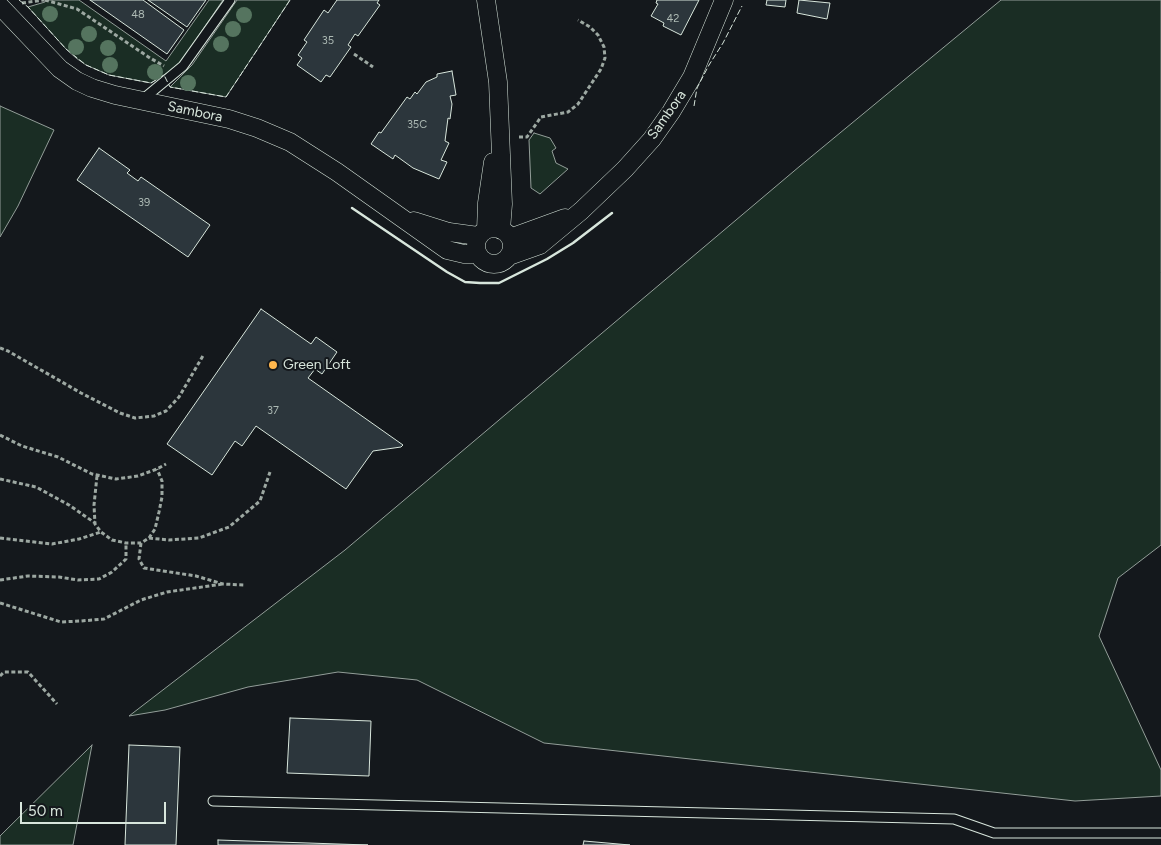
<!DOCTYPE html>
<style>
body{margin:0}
#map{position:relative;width:1161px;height:845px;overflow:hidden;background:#14181c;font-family:Figtree,sans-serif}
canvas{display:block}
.scale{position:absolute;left:20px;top:802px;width:146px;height:22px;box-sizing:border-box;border:2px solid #d8e6dc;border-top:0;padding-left:6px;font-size:15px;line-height:18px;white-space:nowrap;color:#d8e6dc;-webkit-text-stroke:4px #14181c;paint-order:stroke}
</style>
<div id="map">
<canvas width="1161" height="845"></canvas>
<div class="scale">50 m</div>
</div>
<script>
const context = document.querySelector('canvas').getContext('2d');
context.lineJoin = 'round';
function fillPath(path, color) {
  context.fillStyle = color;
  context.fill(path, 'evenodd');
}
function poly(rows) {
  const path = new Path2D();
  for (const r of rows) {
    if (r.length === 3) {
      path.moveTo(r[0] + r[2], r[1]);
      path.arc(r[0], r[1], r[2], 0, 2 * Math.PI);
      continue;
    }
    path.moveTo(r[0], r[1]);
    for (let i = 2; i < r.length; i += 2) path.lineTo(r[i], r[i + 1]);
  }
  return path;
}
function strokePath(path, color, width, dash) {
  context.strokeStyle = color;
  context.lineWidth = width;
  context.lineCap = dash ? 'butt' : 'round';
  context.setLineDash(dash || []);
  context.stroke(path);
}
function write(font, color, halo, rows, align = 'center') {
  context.font = font + ' Figtree,sans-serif';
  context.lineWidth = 4;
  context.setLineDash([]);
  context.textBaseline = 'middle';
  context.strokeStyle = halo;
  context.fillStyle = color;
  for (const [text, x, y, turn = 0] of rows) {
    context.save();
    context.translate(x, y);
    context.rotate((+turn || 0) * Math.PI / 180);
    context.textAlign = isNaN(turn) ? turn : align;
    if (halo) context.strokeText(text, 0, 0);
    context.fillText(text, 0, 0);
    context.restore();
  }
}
const green = poly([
 [45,0,79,0,166,61,209,0,223,0,182,60,172,70,151,83,109,75,86,65,76,58,66,49,28,7,45,2,45,0],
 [237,0,290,0,226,97,170,87,192,65,237,0],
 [1001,0,1161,0,1161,545,1118,578,1099,636,1161,770,1161,796,1075,801,544,743,417,680,338,672,248,687,165,710,129,716,345,550,800,166,1001,0],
 [0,106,54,130,18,206,0,237,0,106],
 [534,133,550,138,556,148,552,151,556,163,568,169,540,194,531,188,529,140,534,133],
 [92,745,73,845,0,845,0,836,92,745]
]);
const building = poly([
 [90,0,143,0,184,30,167,54,90,0],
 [148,0,206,0,187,27,148,0],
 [337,0,379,0,377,3,380,5,358,36,355,34,348,45,351,47,330,77,326,75,321,82,297,65,302,58,298,55,307,42,304,40,324,10,328,13,337,0],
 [657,0,699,0,681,35,663,26,664,23,651,16,658,4,656,3,657,0],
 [767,0,786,0,785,7,766,5,767,0],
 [799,0,830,3,827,19,797,13,799,0],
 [452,71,456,95,450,96,452,104,450,119,448,118,445,141,449,143,441,160,447,162,439,179,413,168,395,155,393,159,371,144,379,132,381,133,407,97,410,99,415,92,417,94,426,82,437,77,437,74,452,71],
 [99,148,130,170,127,173,138,181,141,177,210,225,188,257,77,180,99,148],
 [261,309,311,344,316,337,337,352,322,374,315,369,308,378,403,445,401,447,373,451,346,489,256,426,242,446,235,441,212,475,167,444,261,309],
 [290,718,371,721,369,776,287,773,290,718],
 [129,745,180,747,176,845,125,845,129,745],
 [218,840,368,845,218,845,218,840],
 [584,841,630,845,583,845,584,841]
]);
const path = poly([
 [45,0,77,9,150,58,164,66],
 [22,3,44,0],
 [354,54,373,67],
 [519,137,527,137,541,117,568,112,578,104,601,69,605,58,604,47,598,35,590,27,578,20],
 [0,348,8,351,81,393,120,413,135,418,154,416,166,411,179,397,204,354],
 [0,435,22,446,58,457,92,474,116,479,138,476,157,469,166,464],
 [97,476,94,505,95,524,101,532,112,540,126,543,141,543,149,538,155,529,159,512,162,497,162,481,157,469],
 [0,479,36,487,69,505,95,523],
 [0,538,52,544,79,539,101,532],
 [149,538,169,540,199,538,229,527,260,501,270,472],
 [141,543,139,559,144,568,196,576,223,584,245,585],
 [0,580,28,576,59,577,78,580,99,579,112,572,126,559,126,543],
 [0,603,61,622,81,621,104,619,141,600,167,592,223,584],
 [0,676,4,672,28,672,57,704]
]);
const lane = poly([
 [142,100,183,66,230,0],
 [213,801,954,819,994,833,1161,833]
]);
const street = poly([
 [486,0,498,82,503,204,501,230],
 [0,6,60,69,77,81,92,88,115,95,229,119,257,128,290,142,337,172,447,250,464,254,477,254],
 [414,221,449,232,478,236],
 [494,246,18],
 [486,230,487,203,493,162],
 [510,238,565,218],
 [509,256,540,245,581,211,625,169,652,139,671,112,692,77,724,0]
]);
const fence = poly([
 [19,0,28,7,66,49,86,65,109,75,151,83,164,75,170,87,226,97,290,0],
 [694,106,697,88,709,65,723,43,742,6]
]);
const wall = poly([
 [352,208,447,272,465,282,480,283,499,283,547,259,573,243,612,213]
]);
const trees = [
 [50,14],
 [244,15],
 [233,29],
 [89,34],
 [221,44],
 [76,47],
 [108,48],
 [110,65],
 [155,72],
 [188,83]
];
const markers = [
 [273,365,5,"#ffb74d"]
];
const numberNames = [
 ["48",138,15],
 ["42",673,19],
 ["35",328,41],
 ["35C",417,125],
 ["39",144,203],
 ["37",273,411]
];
const streetNames = [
 ["Sambora",195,112,12],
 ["Sambora",667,115,-55]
];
const poiNames = [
 ["Green Loft",283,365]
];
fillPath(green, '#1a2d24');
strokePath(green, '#939e99', 1);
fillPath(building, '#2c363c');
strokePath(building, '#d8e6dc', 1);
strokePath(lane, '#d8e6dc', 11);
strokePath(street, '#d8e6dc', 19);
strokePath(path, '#9da8a2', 3, [4, 2.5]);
strokePath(lane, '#14181c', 9);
strokePath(street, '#14181c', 18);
strokePath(fence, '#d8e6dc', 1, [6, 2.5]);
strokePath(wall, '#d8e6dc', 2.5);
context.fillStyle = '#55745f';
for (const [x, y] of trees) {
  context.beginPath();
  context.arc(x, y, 8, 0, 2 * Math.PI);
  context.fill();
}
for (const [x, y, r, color] of markers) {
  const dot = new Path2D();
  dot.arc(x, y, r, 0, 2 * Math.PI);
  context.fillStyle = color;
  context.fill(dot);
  strokePath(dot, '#14181c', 2);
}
write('11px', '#adbab4', null, numberNames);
write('14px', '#d8e6dc', '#14181c', streetNames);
write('14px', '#d8e6dc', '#14181c', poiNames, 'left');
</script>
